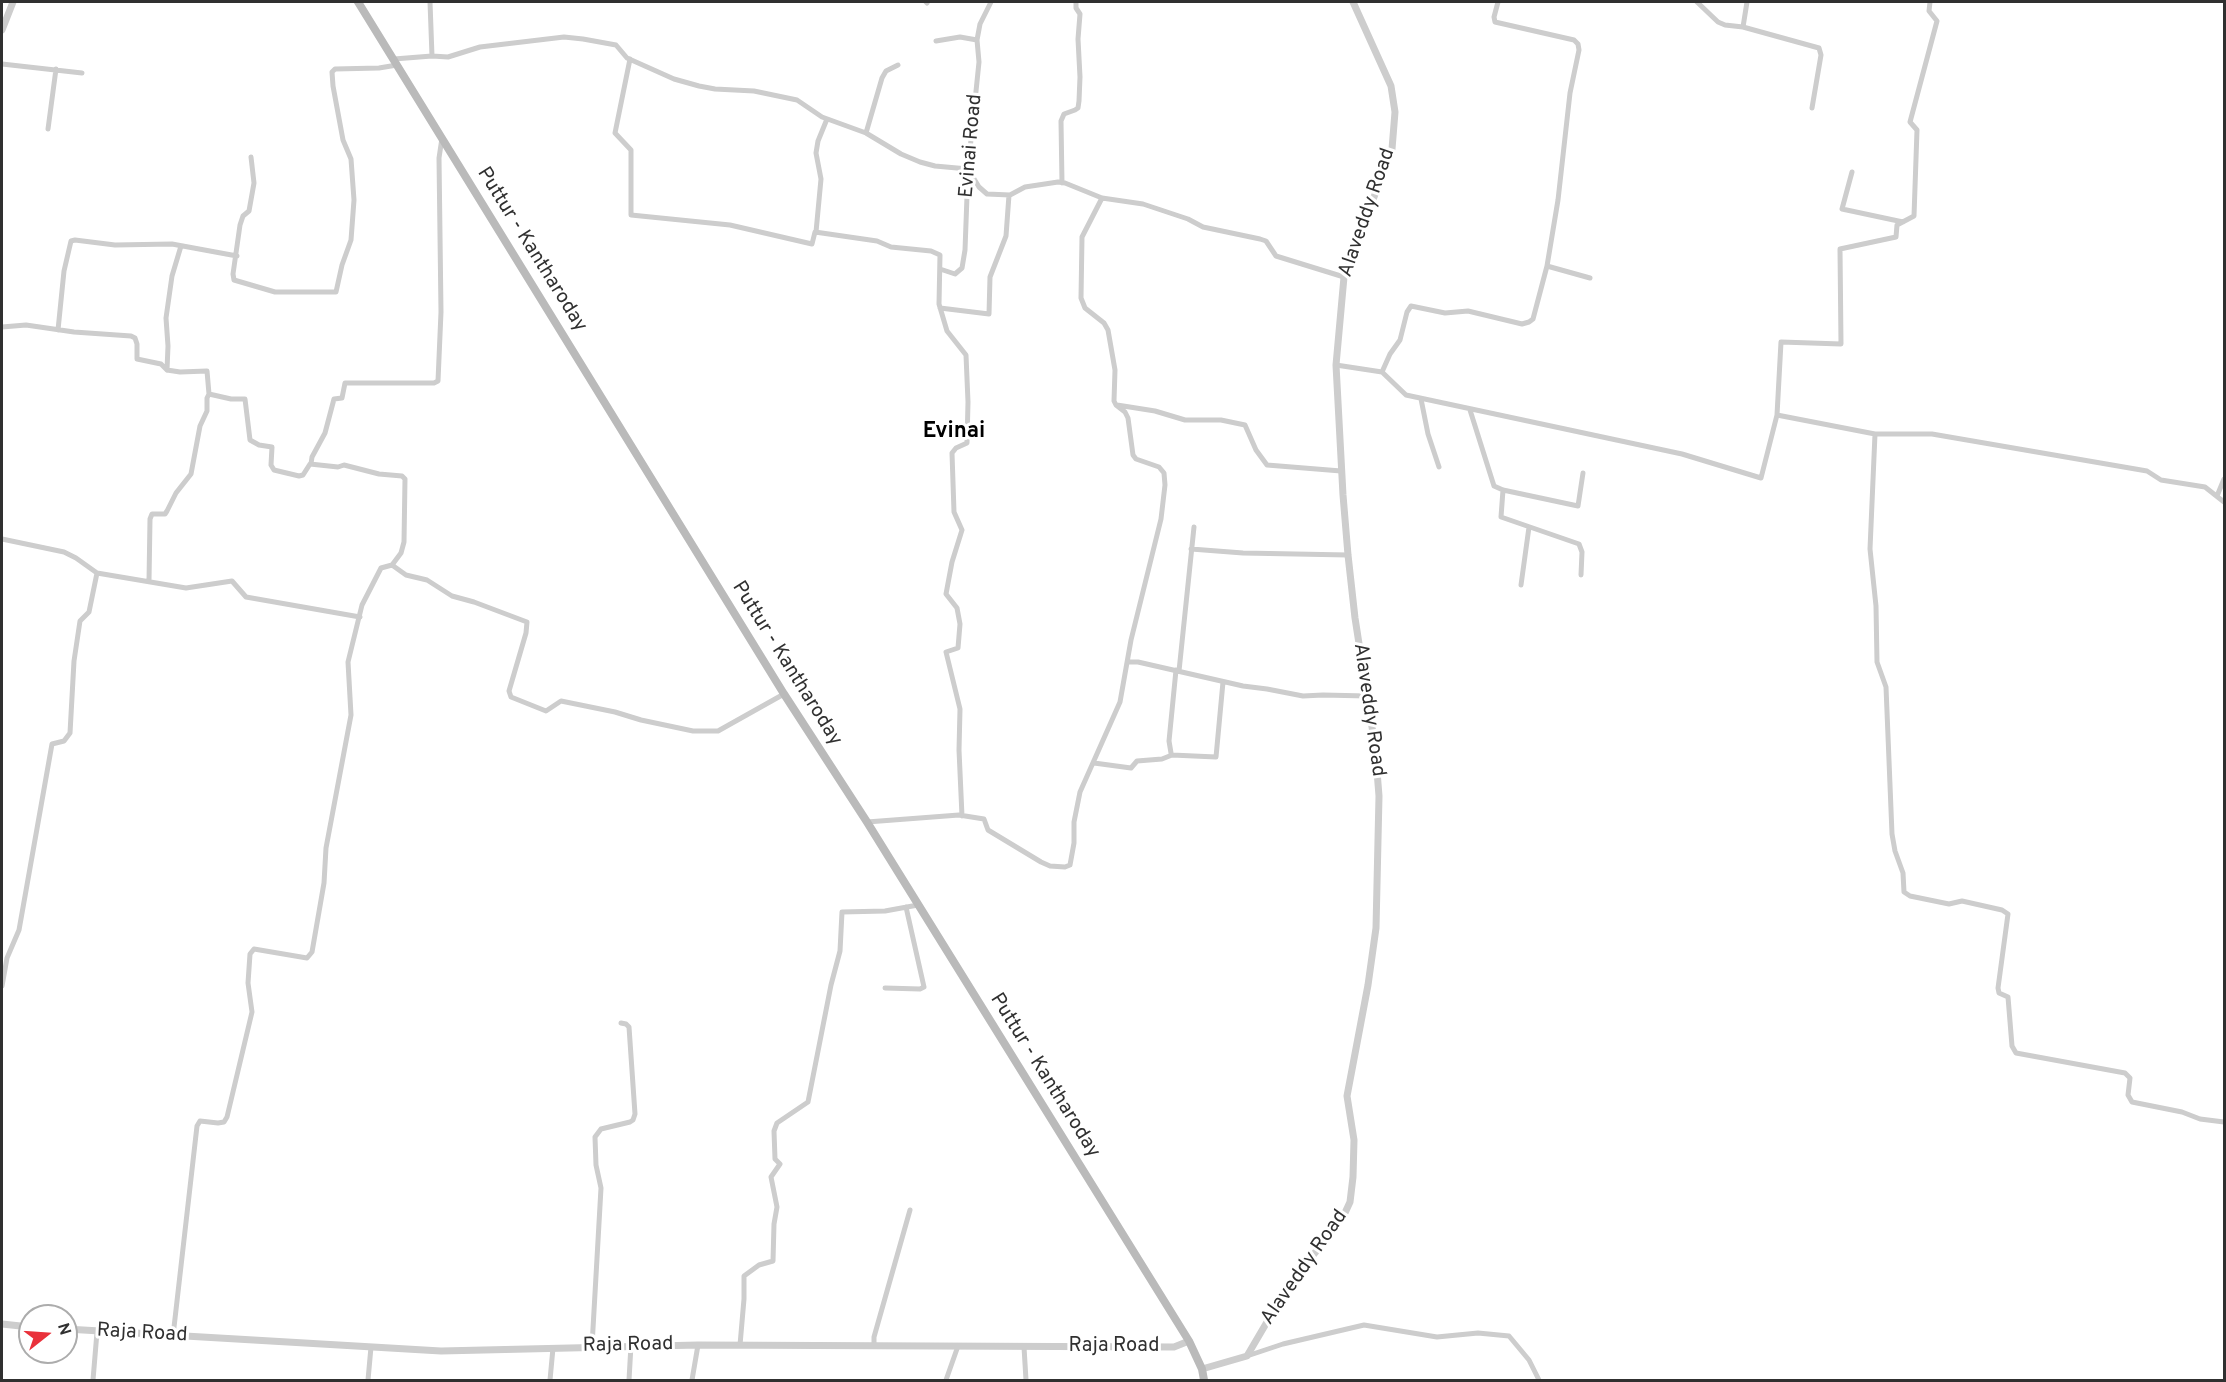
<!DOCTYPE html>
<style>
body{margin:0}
#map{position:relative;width:2226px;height:1382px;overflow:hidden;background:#fff;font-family:Overpass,sans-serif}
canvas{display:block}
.frame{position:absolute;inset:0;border:3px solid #303030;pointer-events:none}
.north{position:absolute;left:18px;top:1304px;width:60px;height:60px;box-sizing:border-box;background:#fff;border:2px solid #acacac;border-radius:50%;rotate:73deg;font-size:16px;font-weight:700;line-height:24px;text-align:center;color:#303030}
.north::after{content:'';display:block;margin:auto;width:21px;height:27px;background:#e9313b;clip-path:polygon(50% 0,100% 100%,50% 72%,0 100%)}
</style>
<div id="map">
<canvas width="2226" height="1382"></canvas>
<div class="frame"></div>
<div class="north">N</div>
</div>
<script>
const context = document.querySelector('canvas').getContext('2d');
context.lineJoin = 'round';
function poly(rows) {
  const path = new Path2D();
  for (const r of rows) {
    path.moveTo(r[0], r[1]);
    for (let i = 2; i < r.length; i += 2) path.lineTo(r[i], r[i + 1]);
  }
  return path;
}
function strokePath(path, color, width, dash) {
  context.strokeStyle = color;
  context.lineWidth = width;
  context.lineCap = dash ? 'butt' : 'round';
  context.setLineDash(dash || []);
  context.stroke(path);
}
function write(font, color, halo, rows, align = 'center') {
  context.font = font + ' Overpass,sans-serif';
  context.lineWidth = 6;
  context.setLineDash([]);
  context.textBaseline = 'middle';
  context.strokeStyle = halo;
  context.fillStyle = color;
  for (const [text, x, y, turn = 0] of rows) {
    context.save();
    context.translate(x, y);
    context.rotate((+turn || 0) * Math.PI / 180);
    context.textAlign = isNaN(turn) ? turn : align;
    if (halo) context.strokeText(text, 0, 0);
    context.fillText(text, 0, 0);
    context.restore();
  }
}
const minor = poly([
 [430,2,432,56],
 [926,2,927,3],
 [1697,2,1718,22,1725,25,1743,27,1819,48,1821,55,1812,108],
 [1743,27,1747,2],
 [936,41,960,37,977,40],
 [394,59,432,56,448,57,480,47,564,37,583,39,616,45,627,58,674,79,699,86,715,89,754,91,797,100,822,117,866,133,901,154,920,162,935,166,968,169,979,187,987,194,1010,195,1025,187,1058,182,1065,183,1102,198,1143,204,1188,219,1203,227,1260,239,1266,241,1276,256,1344,277],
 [630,59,615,133,631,150,631,215,730,225,812,244,815,232,877,241,891,247,931,251,940,255,939,304,947,331,966,355,968,402,967,443,956,448,952,453,954,512,962,530,952,562,946,594,957,608,960,624,958,648,946,652,960,709,959,750,962,816],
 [2,64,82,73],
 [48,129,56,69],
 [866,133,882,78,886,71,898,65],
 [251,157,254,183,249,211,243,216,240,225,233,274,234,280,275,292,336,292,342,265,351,240,354,200,351,159,343,140,333,86,332,72,335,69,379,68,397,65],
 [1852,172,1842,209,1903,222],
 [1062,183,1061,121,1064,114,1075,110,1078,108,1079,101,1080,77,1078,39,1080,14,1076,8,1076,2],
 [816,232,821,179,816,153,818,141,827,119],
 [1547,266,1590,278],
 [940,269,955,274,962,268,965,250,968,169,979,62,977,40,980,24,991,2],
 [940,308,989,314,990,277,1006,236,1009,195],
 [2,327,26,325,74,332,131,336,135,338,137,344,137,359,161,364,167,370],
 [58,330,64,271,71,241,75,240,115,245,172,244,237,256],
 [1336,365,1382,372,1406,395,1682,454,1761,478,1777,415,1875,434,1932,434,2147,471,2161,480,2205,487,2224,502],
 [1382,372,1390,354,1400,340,1407,312,1411,306,1445,313,1468,311,1522,324,1529,322,1533,319,1547,266,1558,200,1570,93,1579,50,1578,44,1574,40,1495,22,1494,17,1498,2],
 [209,394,231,399,245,399,250,440,259,445,272,447,271,465,274,470,299,476,303,475,310,464,338,467,344,465,379,474,402,476,405,479,404,542,401,553,392,565],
 [1421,399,1428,434,1439,467],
 [1117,405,1155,411,1185,420,1221,420,1245,425,1256,450,1267,465,1341,471],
 [1470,410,1494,486,1503,490,1578,506,1583,473],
 [1777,415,1781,342,1841,344,1840,249,1896,237,1897,225,1914,216,1917,130,1910,122,1937,21,1929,11,1930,2],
 [1875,434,1870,549,1876,606,1877,662,1886,687,1892,834,1895,851,1903,873,1904,892,1910,896,1949,904,1962,901,2002,910,2008,914,1998,988,1999,993,2008,997,2012,1046,2016,1053,2125,1073,2130,1078,2128,1095,2132,1102,2182,1112,2200,1119,2224,1122],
 [311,464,312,457,325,433,334,399,342,398,345,383,434,383,438,381,441,312,439,158,442,138],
 [1503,490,1501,517,1579,544,1582,552,1581,575],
 [2217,496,2224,479],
 [2,539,64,552,76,558,97,573,186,588,232,581,246,597,360,617],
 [1191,549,1243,553,1348,555],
 [149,581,150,519,152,514,165,514,167,511,176,493,191,474,200,426,207,411,207,398,209,394,207,371,180,372,167,370,168,346,166,318,172,276,181,246],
 [1521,585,1529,527],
 [1128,662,1138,662,1243,686,1267,689,1303,696,1323,695,1367,696],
 [1179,671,1194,527],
 [1171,753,1169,741,1176,670],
 [1094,763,1131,768,1137,761,1162,759,1172,755,1216,757,1223,682],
 [867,822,959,815,984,819,988,830,1041,862,1050,866,1065,867,1070,865,1074,843,1074,822,1080,792,1120,702,1131,640,1161,519,1165,485,1164,473,1159,467,1136,459,1133,455,1128,418,1125,412,1116,405,1114,401,1115,370,1108,330,1104,323,1085,308,1081,298,1082,237,1102,198],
 [2,986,7,958,19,930,52,744,64,741,70,733,74,661,80,621,89,612,97,573],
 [885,988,920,989,924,987,906,907],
 [173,1336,197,1126,200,1121,218,1123,224,1122,227,1117,252,1012,248,983,250,954,254,949,307,958,312,952,324,883,326,848,351,715,348,662,362,605,381,568,392,565,406,575,427,580,452,596,474,602,527,622,526,633,509,691,511,697,546,711,561,701,615,712,641,720,693,731,718,731,784,694],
 [740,1345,744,1299,744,1276,759,1265,773,1261,774,1224,777,1207,771,1177,780,1164,775,1159,774,1131,777,1123,808,1102,831,985,840,951,842,912,885,911,918,905],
 [874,1345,874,1337,910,1210],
 [592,1346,601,1188,596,1165,595,1137,601,1129,630,1122,633,1120,635,1114,629,1027,626,1024,621,1023],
 [1024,1347,1026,1380],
 [1247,1356,1283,1344,1364,1325,1437,1337,1478,1333,1509,1336,1529,1360,1539,1380],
 [93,1380,97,1332],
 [368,1380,371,1347],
 [550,1380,553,1348],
 [629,1380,631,1345],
 [692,1380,698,1345],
 [946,1380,958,1346]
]);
const tertiary = poly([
 [2,30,13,2],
 [2,1324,30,1327],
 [66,1329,441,1351,698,1345,1174,1347,1189,1341],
 [1202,1369,1247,1356,1284,1293,1344,1215,1350,1202,1353,1177,1354,1140,1347,1096,1368,985,1376,928,1379,796,1375,746,1355,618,1348,555,1343,495,1336,365,1344,277,1392,149,1395,112,1391,86,1353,2]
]);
const secondary = poly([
 [358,2,784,694,867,822,1189,1341,1202,1369,1204,1380]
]);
const streetNames = [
 ["Evinai Road",972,146,-85],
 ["Alaveddy Road",1368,213,-71],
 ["Puttur - Kantharoday",531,250,58],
 ["Puttur - Kantharoday",786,664,58],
 ["Alaveddy Road",1368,710,82],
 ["Puttur - Kantharoday",1044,1076,58],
 ["Alaveddy Road",1305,1268,-55],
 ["Raja Road",142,1334,3],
 ["Raja Road",628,1346,-1],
 ["Raja Road",1114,1347]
];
const quarterNames = [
 ["Evinai",954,433]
];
strokePath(minor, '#cdcdcd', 5);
strokePath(tertiary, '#cdcdcd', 7);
strokePath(secondary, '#bababa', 8);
write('20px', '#303030', '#fff', streetNames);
write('bold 22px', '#000', '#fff', quarterNames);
</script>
